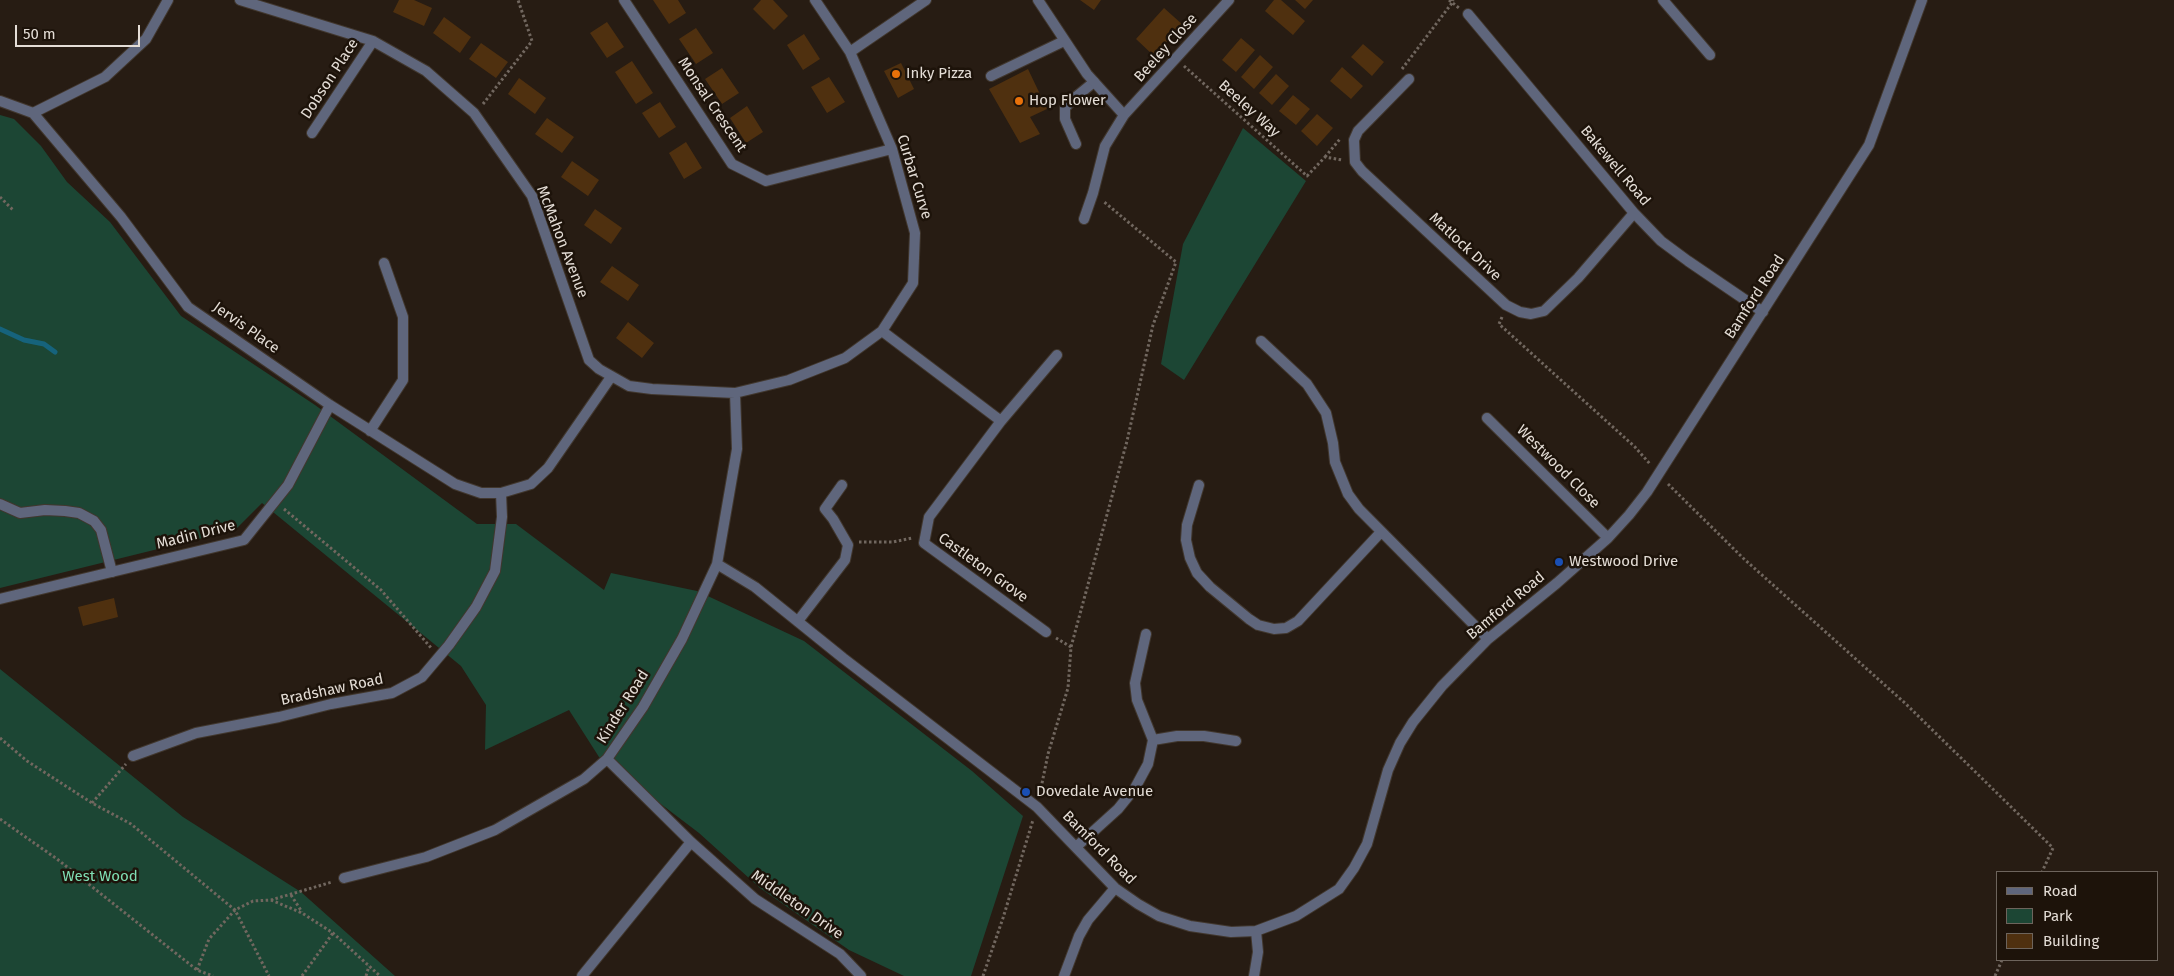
<!DOCTYPE html>
<style>
body{margin:0}
#map{position:relative;width:2174px;height:976px;overflow:hidden;background:#271c13;font-family:"Fira Sans",sans-serif}
canvas{display:block}
.legend{position:absolute;left:1996px;top:871px;width:162px;height:90px;box-sizing:border-box;background:#1d130a;border:1px solid #6d645c;margin:0;padding:6px 9px;list-style:none;font-size:15px;color:#e4ddd6}
.legend li{display:flex;align-items:center;gap:10px;height:25px}
.legend b{width:25px;border:1px solid #6d645c}
.scale{position:absolute;left:15px;top:25px;width:125px;height:22px;box-sizing:border-box;border:2px solid #e4ddd6;border-top:0;padding-left:6px;font-size:15px;line-height:18px;white-space:nowrap;color:#e4ddd6;-webkit-text-stroke:4px #1d130a;paint-order:stroke}
</style>
<div id="map">
<canvas width="2174" height="976"></canvas>
<ul class="legend">
<li><b style="height:6px;background:#5f667c"></b>Road</li>
<li><b style="height:14px;background:#1c4634"></b>Park</li>
<li><b style="height:14px;background:#4f300f"></b>Building</li>
</ul>
<div class="scale">50 m</div>
</div>
<script>
const context = document.querySelector('canvas').getContext('2d');
context.lineJoin = 'round';
function fillPath(path, color) {
  context.fillStyle = color;
  context.fill(path, 'evenodd');
}
function poly(rows) {
  const path = new Path2D();
  for (const r of rows) {
    path.moveTo(r[0], r[1]);
    for (let i = 2; i < r.length; i += 2) path.lineTo(r[i], r[i + 1]);
  }
  return path;
}
function strokePath(path, color, width, dash) {
  context.strokeStyle = color;
  context.lineWidth = width;
  context.lineCap = dash ? 'butt' : 'round';
  context.setLineDash(dash || []);
  context.stroke(path);
}
function write(font, color, halo, rows, align = 'center') {
  context.font = font + ' "Fira Sans",sans-serif';
  context.lineWidth = 5;
  context.setLineDash([]);
  context.textBaseline = 'middle';
  context.strokeStyle = halo;
  context.fillStyle = color;
  for (const [text, x, y, turn = 0] of rows) {
    context.save();
    context.translate(x, y);
    context.rotate((+turn || 0) * Math.PI / 180);
    context.textAlign = isNaN(turn) ? turn : align;
    if (halo) context.strokeText(text, 0, 0);
    context.fillText(text, 0, 0);
    context.restore();
  }
}
const green = poly([
 [0,115,14,119,41,146,67,182,110,222,181,316,315,405,477,524,516,524,604,590,611,573,697,591,804,641,972,771,1023,816,971,976,904,976,849,950,760,888,699,833,599,757,569,710,485,750,486,705,461,666,262,503,235,530,0,588],
 [1243,128,1306,181,1184,380,1161,364,1183,244],
 [0,669,183,817,301,892,395,976,0,976]
]);
const stream = poly([
 [0,329,24,340,44,344,55,352]
]);
const building = poly([
 [399,0,414,0,432,8,424,26,393,12],
 [653,0,678,0,686,13,669,24],
 [761,0,773,0,788,16,774,30,753,9],
 [1080,0,1101,0,1094,10],
 [1274,0,1281,0,1305,21,1293,35,1265,11],
 [1295,0,1313,0,1305,9],
 [1164,8,1183,25,1154,56,1136,39],
 [444,17,471,37,460,53,433,33],
 [607,22,624,47,607,58,590,33],
 [696,28,713,53,696,64,679,39],
 [804,34,820,59,803,70,787,45],
 [1241,38,1255,50,1236,72,1222,60],
 [481,43,508,62,496,78,469,59],
 [1363,44,1384,62,1372,76,1351,57],
 [1260,55,1273,67,1254,89,1241,77],
 [632,61,653,93,636,104,615,72],
 [901,63,914,89,898,98,884,71],
 [1342,67,1363,86,1351,99,1330,81],
 [722,68,739,93,722,104,705,79],
 [1028,69,1047,109,1030,117,1040,134,1020,143,989,89],
 [1276,74,1289,86,1272,105,1259,93],
 [829,77,845,102,827,113,811,87],
 [519,78,546,98,535,114,508,94],
 [1293,95,1310,109,1296,125,1279,111],
 [660,102,676,127,659,138,642,113],
 [747,106,763,132,746,143,730,118],
 [1317,114,1333,128,1317,146,1301,131],
 [547,118,574,137,562,153,535,134],
 [686,142,702,168,684,179,669,153],
 [572,161,599,180,588,196,561,177],
 [595,209,622,228,611,244,584,225],
 [612,266,639,285,628,301,600,282],
 [628,322,654,343,642,358,616,338],
 [114,598,118,617,83,626,78,607]
]);
const path = poly([
 [1449,0,1459,8],
 [1184,66,1307,176,1325,157,1342,160],
 [1402,69,1452,3,1453,0],
 [483,104,532,41,518,0],
 [1325,157,1340,139],
 [0,197,14,211],
 [1502,317,1499,324,1635,447,1650,464],
 [1668,484,1743,558,1906,704,2053,848,2042,872],
 [284,509,381,590,432,649],
 [859,542,893,542,912,538],
 [1056,638,1071,647],
 [0,738,27,761,92,803,131,824,235,910,269,976],
 [1040,793,1048,754,1068,688,1071,647,1127,441,1153,325,1176,262,1103,201],
 [92,803,126,764],
 [0,819,57,859,197,970,213,976],
 [291,895,302,912],
 [271,900,302,913,333,933,380,976],
 [197,970,209,939,235,910,253,901,271,900,332,882],
 [302,976,333,933],
 [366,976,369,966],
 [983,976,1003,918,1033,820],
 [1995,976,2002,960]
]);
const lane = poly([
 [991,76,1064,41],
 [1076,144,1065,119,1065,108,1072,100,1094,82],
 [0,504,20,513,45,510,65,511,79,513,94,521,101,530,112,572],
 [798,621,845,560,848,545,833,519,825,509,842,485]
]);
const street = poly([
 [240,0,373,41,426,71,474,113,532,196,589,360,599,369,629,386,652,389,735,393,789,380,845,358,882,331,913,283,915,233,892,149,850,52,815,0],
 [624,0,732,164,766,181,892,149],
 [1038,0,1087,74,1124,115],
 [1663,0,1710,55],
 [1468,14,1634,213,1661,241,1688,261,1763,312],
 [850,52,926,0],
 [1409,79,1358,131,1354,140,1355,162,1362,171,1506,305,1520,312,1531,314,1544,311,1578,278,1634,213],
 [0,101,33,113],
 [33,113,121,217,188,307,330,405,455,484,481,493,501,493,531,484,548,468,611,377],
 [33,113,105,77,146,39,168,0],
 [312,133,373,41],
 [1084,219,1093,193,1105,146,1124,115,1229,0],
 [882,331,1001,421],
 [1261,341,1307,384,1326,413,1333,443,1335,462,1348,494,1359,509,1488,639],
 [1487,418,1608,538],
 [370,431,403,380,403,317,384,263],
 [1199,485,1187,525,1186,540,1190,558,1197,573,1210,587,1249,619,1258,625,1274,629,1286,628,1298,621,1381,532],
 [717,564,755,587,843,658,1037,807,1115,888,1138,904,1159,916,1190,926,1231,932,1256,931,1296,916,1339,889,1354,868,1367,844,1388,770,1400,743,1413,722,1442,686,1488,639,1557,583,1608,538,1629,515,1647,492,1869,145,1922,0],
 [0,599,244,540,288,485,330,405],
 [1046,632,924,543,929,517,1001,421,1057,355],
 [1153,740,1177,736,1204,736,1236,741],
 [133,756,196,733,279,717,331,704,392,693,422,677,449,645,476,607,495,571,502,517,501,493],
 [607,759,691,842,755,899,840,954,861,976],
 [1076,847,1118,809,1135,788,1148,764,1153,740,1137,700,1135,683,1146,634],
 [344,878,426,857,495,830,584,779,607,759,643,707,682,639,717,564,737,449,735,393],
 [582,976,691,842],
 [1064,976,1079,936,1088,920,1115,888],
 [1254,976,1258,952,1256,931]
]);
const markers = [
 [896,74,5,"#e8710a"],
 [1019,101,5,"#e8710a"],
 [1559,562,5,"#1a4fb4"],
 [1026,792,5,"#1a4fb4"]
];
const streetNames = [
 ["Beeley Close",1166,48,-48],
 ["Dobson Place",330,79,-57],
 ["Monsal Crescent",712,105,56],
 ["Beeley Way",1249,109,42],
 ["Bakewell Road",1615,166,50],
 ["Curbar Curve",914,177,73],
 ["McMahon Avenue",562,242,69],
 ["Matlock Drive",1465,247,43],
 ["Bamford Road",1755,297,-57],
 ["Jervis Place",246,328,35],
 ["Westwood Close",1558,467,45],
 ["Madin Drive",196,535,-14],
 ["Castleton Grove",983,568,36],
 ["Bamford Road",1506,606,-40],
 ["Bradshaw Road",332,690,-12],
 ["Kinder Road",623,707,-58],
 ["Bamford Road",1099,848,45],
 ["Middleton Drive",797,905,35]
];
const poiNames = [
 ["Inky Pizza",906,74],
 ["Hop Flower",1029,101],
 ["Westwood Drive",1569,562],
 ["Dovedale Avenue",1036,792]
];
const parkNames = [
 ["West Wood",100,877]
];
fillPath(green, '#1c4634');
strokePath(stream, '#16637c', 5);
fillPath(building, '#4f300f');
strokePath(lane, '#41372e', 12);
strokePath(street, '#41372e', 12);
strokePath(path, '#71675f', 3, [2.5, 2.5]);
strokePath(lane, '#5f667c', 10);
strokePath(street, '#5f667c', 10);
for (const [x, y, r, color] of markers) {
  const dot = new Path2D();
  dot.arc(x, y, r, 0, 2 * Math.PI);
  context.fillStyle = color;
  context.fill(dot);
  strokePath(dot, '#1d130a', 2);
}
write('15px', '#e4ddd6', '#1d130a', streetNames);
write('15px', '#e4ddd6', '#1d130a', poiNames, 'left');
write('15px', '#7fdfb4', '#1d130a', parkNames);
</script>
